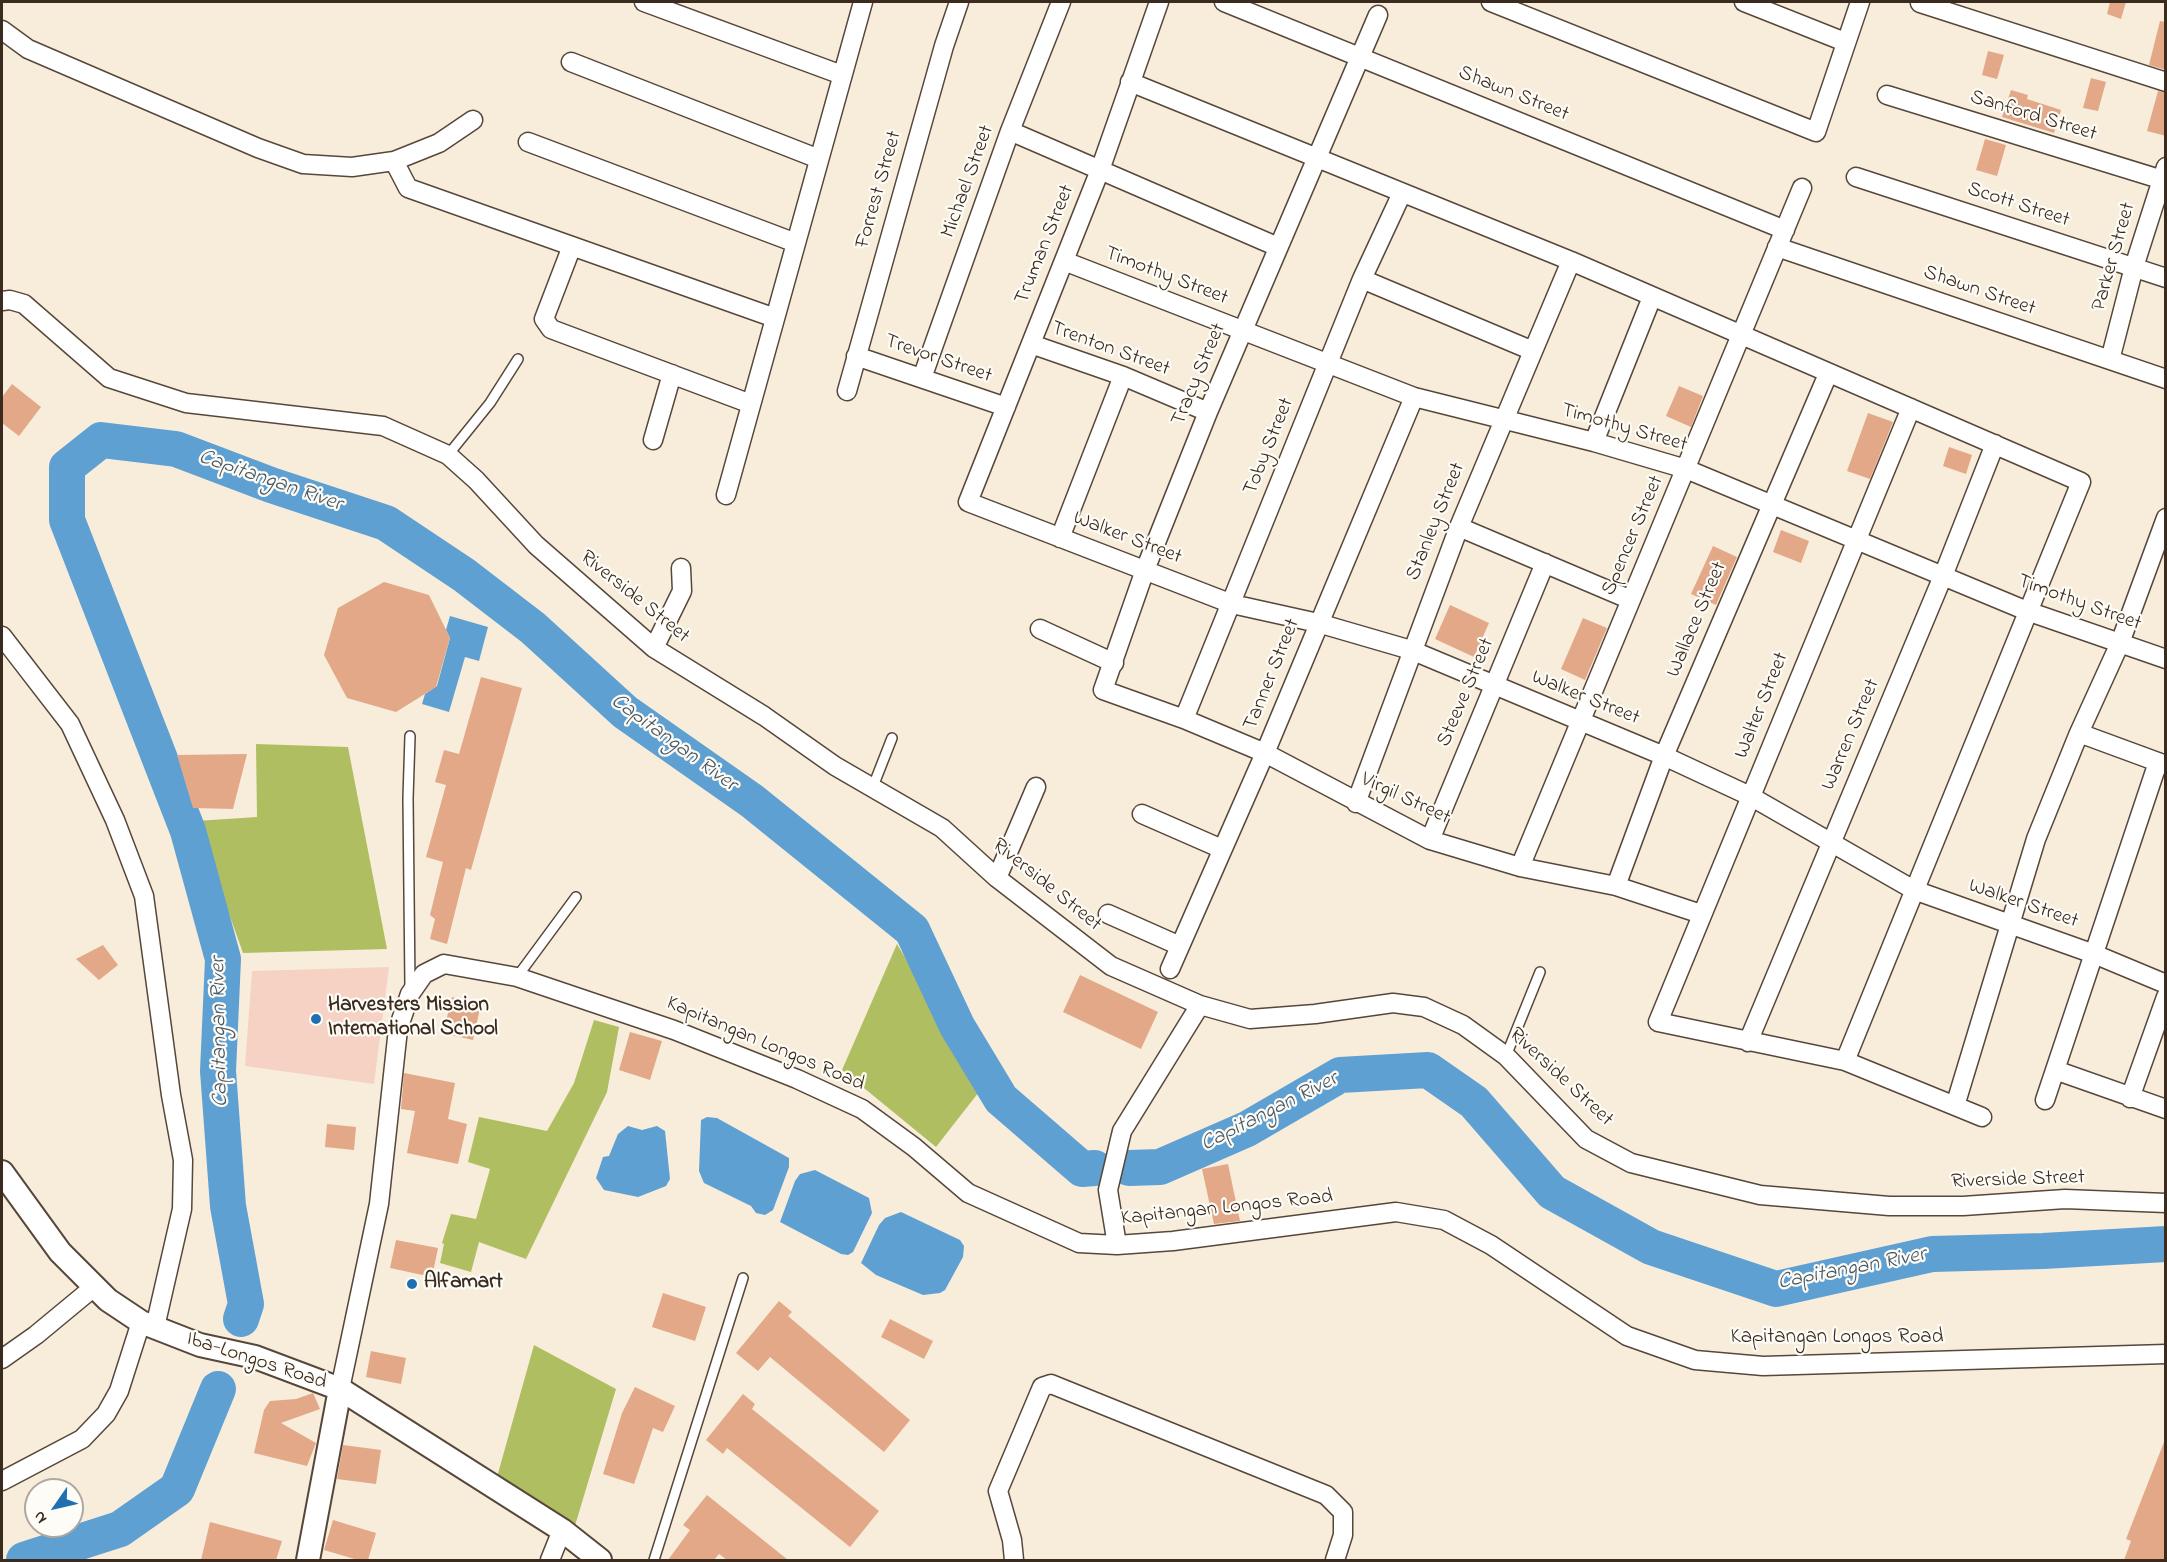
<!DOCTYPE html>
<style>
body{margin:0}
#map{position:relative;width:2167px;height:1562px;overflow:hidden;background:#f8eddb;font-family:"Indie Flower",sans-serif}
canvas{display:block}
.frame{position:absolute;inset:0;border:3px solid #3b2a1e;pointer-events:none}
.north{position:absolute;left:24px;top:1478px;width:60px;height:60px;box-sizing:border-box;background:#fdfcf7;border:2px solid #afa8a0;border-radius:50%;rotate:236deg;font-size:16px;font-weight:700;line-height:24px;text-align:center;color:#3b2a1e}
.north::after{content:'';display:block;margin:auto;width:21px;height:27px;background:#1f6fb2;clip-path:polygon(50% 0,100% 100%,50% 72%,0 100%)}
</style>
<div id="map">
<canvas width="2167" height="1562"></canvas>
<div class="frame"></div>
<div class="north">N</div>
</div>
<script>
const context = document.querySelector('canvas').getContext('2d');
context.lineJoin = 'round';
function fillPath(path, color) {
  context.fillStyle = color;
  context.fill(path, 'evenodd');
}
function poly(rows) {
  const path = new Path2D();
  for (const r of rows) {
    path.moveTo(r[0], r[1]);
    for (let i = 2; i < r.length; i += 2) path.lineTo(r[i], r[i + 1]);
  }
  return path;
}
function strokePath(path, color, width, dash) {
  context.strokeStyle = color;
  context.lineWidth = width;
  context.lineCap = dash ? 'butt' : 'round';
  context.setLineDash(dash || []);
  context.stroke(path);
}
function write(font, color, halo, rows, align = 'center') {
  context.font = font + ' "Indie Flower",sans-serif';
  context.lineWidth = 4.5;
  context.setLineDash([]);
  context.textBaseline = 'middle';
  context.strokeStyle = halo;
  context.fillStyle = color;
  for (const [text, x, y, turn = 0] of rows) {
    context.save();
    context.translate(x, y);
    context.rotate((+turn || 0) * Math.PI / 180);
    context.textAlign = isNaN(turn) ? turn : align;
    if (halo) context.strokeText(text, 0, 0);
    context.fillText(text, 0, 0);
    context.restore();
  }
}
const built = poly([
 [389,967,374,1084,245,1066,252,971]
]);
const green = poly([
 [256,744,348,747,387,949,243,953,196,821,257,817],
 [897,944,982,1088,936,1147,842,1070],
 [594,1020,619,1027,607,1092,526,1259,479,1242,471,1272,440,1263,444,1244,442,1243,451,1214,476,1219,490,1169,468,1162,479,1117,547,1131,574,1083],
 [534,1345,616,1389,574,1529,497,1477]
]);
const water = poly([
 [450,616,488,627,479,661,465,657,449,712,422,704,425,694,437,686,450,638,446,630],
 [707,1117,717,1118,789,1158,789,1167,773,1210,765,1215,756,1213,751,1206,704,1183,699,1171,701,1120],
 [628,1126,642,1130,657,1126,665,1131,670,1179,666,1186,638,1197,604,1190,596,1178,603,1157,609,1156,618,1134],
 [815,1170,869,1198,872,1213,853,1252,848,1255,841,1254,780,1222,795,1181,800,1174],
 [901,1212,960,1240,964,1246,963,1257,945,1290,940,1293,923,1295,876,1275,861,1263,879,1225,885,1218]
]);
const river = poly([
 [1129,1168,1160,1167,1247,1129,1340,1075,1428,1070,1474,1102,1552,1192,1651,1247,1776,1289,1932,1254,2043,1251,2166,1244],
 [241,1319,246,1304,228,1206,218,1071,223,959,188,831,67,520,67,467,101,440,176,449,271,485,386,523,464,575,533,628,625,712,752,801,912,930,957,1026,1001,1099,1082,1169,1095,1168],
 [24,1560,120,1529,177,1489,218,1389]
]);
const building = poly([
 [2110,2,2126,2,2121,19,2107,14],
 [2160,21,2166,22,2166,70,2149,65],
 [1988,51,2004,55,1997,79,1982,75],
 [2091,78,2106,82,2098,111,2083,108],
 [2011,90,2028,95,2027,99,2061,110,2054,133,2002,117],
 [2158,91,2166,93,2166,136,2147,131],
 [1985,139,2006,145,1997,176,1976,170],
 [12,384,41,407,19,436,2,423,2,397],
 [1679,386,1703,396,1691,427,1666,416],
 [1868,413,1893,422,1870,479,1847,471],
 [1949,447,1972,455,1966,474,1943,466],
 [1781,530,1809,541,1801,563,1773,552],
 [1713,546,1737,557,1716,605,1691,594],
 [384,582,429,595,450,638,436,687,396,712,347,698,324,655,338,608],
 [1450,605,1489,623,1474,657,1435,639],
 [1583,618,1607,628,1585,680,1561,669],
 [481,677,522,688,471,870,466,868,447,944,430,939,435,919,430,915,443,862,426,857,446,785,435,782,444,750,459,754],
 [247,754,233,809,193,808,177,755],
 [103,945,118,965,99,980,76,959],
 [1080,975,1158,1012,1141,1049,1063,1012],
 [452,997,481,1004,473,1040,443,1033],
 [630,1032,662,1041,650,1080,619,1070],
 [404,1073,455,1083,448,1119,467,1124,458,1164,407,1153,415,1111,401,1109],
 [327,1124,356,1127,354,1150,325,1147],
 [1228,1164,1240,1221,1214,1224,1202,1169],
 [396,1240,438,1248,432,1277,390,1268],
 [663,1293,706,1307,695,1341,652,1327],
 [779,1301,792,1312,788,1316,910,1420,884,1452,770,1357,758,1371,736,1353],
 [890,1319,933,1341,924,1359,881,1337],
 [371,1351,406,1358,401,1384,366,1377],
 [635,1387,675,1406,663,1432,653,1428,634,1484,603,1474,622,1413],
 [313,1393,320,1409,281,1423,316,1443,307,1466,254,1453,264,1410,270,1401,296,1399],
 [743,1394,755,1404,752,1409,879,1511,850,1547,727,1448,723,1454,706,1440],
 [2164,1442,2166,1560,2124,1560,2131,1541,2126,1539],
 [343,1445,381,1450,376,1484,337,1479],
 [707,1495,788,1560,727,1560,719,1554,714,1560,668,1560,690,1530,683,1525],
 [333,1520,376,1533,368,1560,358,1560,324,1550],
 [210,1522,282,1541,276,1560,201,1560]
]);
const service = poly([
 [448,455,490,403,518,359],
 [872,789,892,738],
 [517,977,576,897],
 [410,988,408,798,410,736],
 [1506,1056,1540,972],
 [654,1560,743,1278]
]);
const minor = poly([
 [644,2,842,75],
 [1159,2,1100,170,968,502,1232,604,1318,623,1411,650,1664,756,1750,796,1914,890,2094,954,2166,984],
 [1224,2,1785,230],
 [1491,2,1816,132,1860,2],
 [1744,2,1845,42],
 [1920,3,2166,82],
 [1378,15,1208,412,1145,570,1103,690,1184,719,1265,753,1430,840,1520,867,1616,886,1701,914],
 [2,30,28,49,258,148,303,164,352,167,394,161,439,143,473,120],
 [571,62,819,159],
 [1130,82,1571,261,2081,482,1845,1061],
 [1887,95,2166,181],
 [1010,131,1278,247],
 [528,142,796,243],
 [394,161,408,188,775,318],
 [1856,177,2166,278],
 [572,246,544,319,551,329,751,404],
 [1777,247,2166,379],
 [1064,261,1414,397,1594,442,1686,469,2027,611,2166,659],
 [1362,279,1533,351],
 [2,301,10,300,24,304,109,378,186,403,383,426,448,455,476,480,536,545,654,648,764,716,835,766,942,828,997,878,1111,966,1200,1005,1250,1019,1315,1014,1393,1003,1424,1007,1463,1025,1506,1056,1586,1139,1631,1163,1760,1195,1889,1206,1963,1206,2065,1199,2166,1203],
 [1031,344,1123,376,1208,412],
 [856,356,1006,407],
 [2110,360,2134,267,2166,167],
 [922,378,1010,131,1061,2],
 [847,391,944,46,959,2],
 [1911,408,1658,1022,1845,1061,1982,1117],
 [653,440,672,374],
 [1594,442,1652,297],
 [726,495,863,2],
 [1459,527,1631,600],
 [1060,538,1123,376],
 [1040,629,1114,663],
 [2,636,70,724,115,820,144,896,171,1095,183,1160,182,1209,155,1327],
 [654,648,682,591,681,568],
 [1184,719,1362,279,1402,193],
 [2079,733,2166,765],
 [1356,803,1459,527,1571,261],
 [1142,814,1222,849],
 [1430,840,1545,563],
 [1520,867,1802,188],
 [997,878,1036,787],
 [1616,886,1664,756,1828,374],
 [1108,914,1180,946],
 [1170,969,1265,753,1414,397],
 [1748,1042,1943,576,1995,444],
 [2055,1070,2166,1109],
 [2130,1098,2166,997],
 [2045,1100,2158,762],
 [1955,1106,2036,839,2079,733,2120,643,2166,518],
 [1117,1245,1108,1190,1122,1131,1200,1005],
 [2,1359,36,1335,94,1287],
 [340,1389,379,1204,398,1029,410,994,424,974,444,964,517,977,674,1030,797,1079,862,1109,914,1147,968,1193,1079,1243,1117,1245,1173,1241,1396,1212,1444,1220,1491,1245,1627,1336,1695,1360,1763,1366,2166,1354],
 [2,1481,82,1439,106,1414,119,1391,141,1322],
 [550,1560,562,1530],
 [1014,1560,1012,1540,998,1491,1042,1387,1051,1384,1326,1495,1343,1512,1343,1535,1335,1560]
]);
const tertiary = poly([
 [2,1172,60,1252,108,1300,141,1322,200,1345,255,1357,340,1389,562,1530,600,1560],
 [308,1560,340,1389]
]);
const markers = [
 [316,1019,6,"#1f6fb2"],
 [412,1284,6,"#1f6fb2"]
];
const streetNames = [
 ["Shawn Street",1513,95,22],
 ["Sanford Street",2033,117,17],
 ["Michael Street",969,182,-70],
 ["Forrest Street",880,190,-74],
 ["Scott Street",2018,206,18],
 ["Truman Street",1046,245,-68],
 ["Parker Street",2115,257,-74],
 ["Timothy Street",1166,277,21],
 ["Shawn Street",1979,292,19],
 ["Trenton Street",1110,350,20],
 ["Trevor Street",938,360,19],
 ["Tracy Street",1200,375,-67],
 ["Timothy Street",1624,429,16],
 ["Toby Street",1270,447,-68],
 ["Stanley Street",1437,522,-68],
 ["Spencer Street",1634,536,-67],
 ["Walker Street",1127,539,21],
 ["Riverside Street",634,598,39],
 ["Timothy Street",2079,604,20],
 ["Wallace Street",1698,620,-67],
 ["Tanner Street",1273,675,-68],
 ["Steeve Street",1467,693,-67],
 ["Walker Street",1585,699,22],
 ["Walter Street",1763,706,-68],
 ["Warren Street",1852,735,-67],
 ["Virgil Street",1405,800,25],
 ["Riverside Street",1046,886,39],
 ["Walker Street",2023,905,19],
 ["Kapitangan Longos Road",765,1045,23],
 ["Riverside Street",1560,1078,43],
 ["Riverside Street",2018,1181,-2],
 ["Kapitangan Longos Road",1227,1209,-6],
 ["Kapitangan Longos Road",1837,1339],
 ["Iba-Longos Road",256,1362,18]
];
const poiNames = [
 ["Harvesters Mission",328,1007],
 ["International School",328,1031],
 ["Alfamart",424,1284]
];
const waterNames = [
 ["Capitangan River",270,482,19],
 ["Capitangan River",673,744,36],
 ["Capitangan River",221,1032,-91],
 ["Capitangan River",1270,1113,-27],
 ["Capitangan River",1852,1270,-11]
];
fillPath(built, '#f6d2c4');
fillPath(green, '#afbe61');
fillPath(water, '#5fa0d2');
strokePath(river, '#5fa0d2', 36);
fillPath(building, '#e2a888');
strokePath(service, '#57473a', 12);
strokePath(minor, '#57473a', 21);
strokePath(tertiary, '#57473a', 26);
strokePath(service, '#fff', 9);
strokePath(minor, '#fff', 18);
strokePath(tertiary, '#fff', 22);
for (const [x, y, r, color] of markers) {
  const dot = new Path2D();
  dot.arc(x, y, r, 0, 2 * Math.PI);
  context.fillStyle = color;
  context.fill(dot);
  strokePath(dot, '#fdfcf7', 2);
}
write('21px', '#3b2a1e', '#fdfcf7', streetNames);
write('bold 21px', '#3b2a1e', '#fdfcf7', poiNames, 'left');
write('italic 22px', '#495966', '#fdfcf7', waterNames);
</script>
